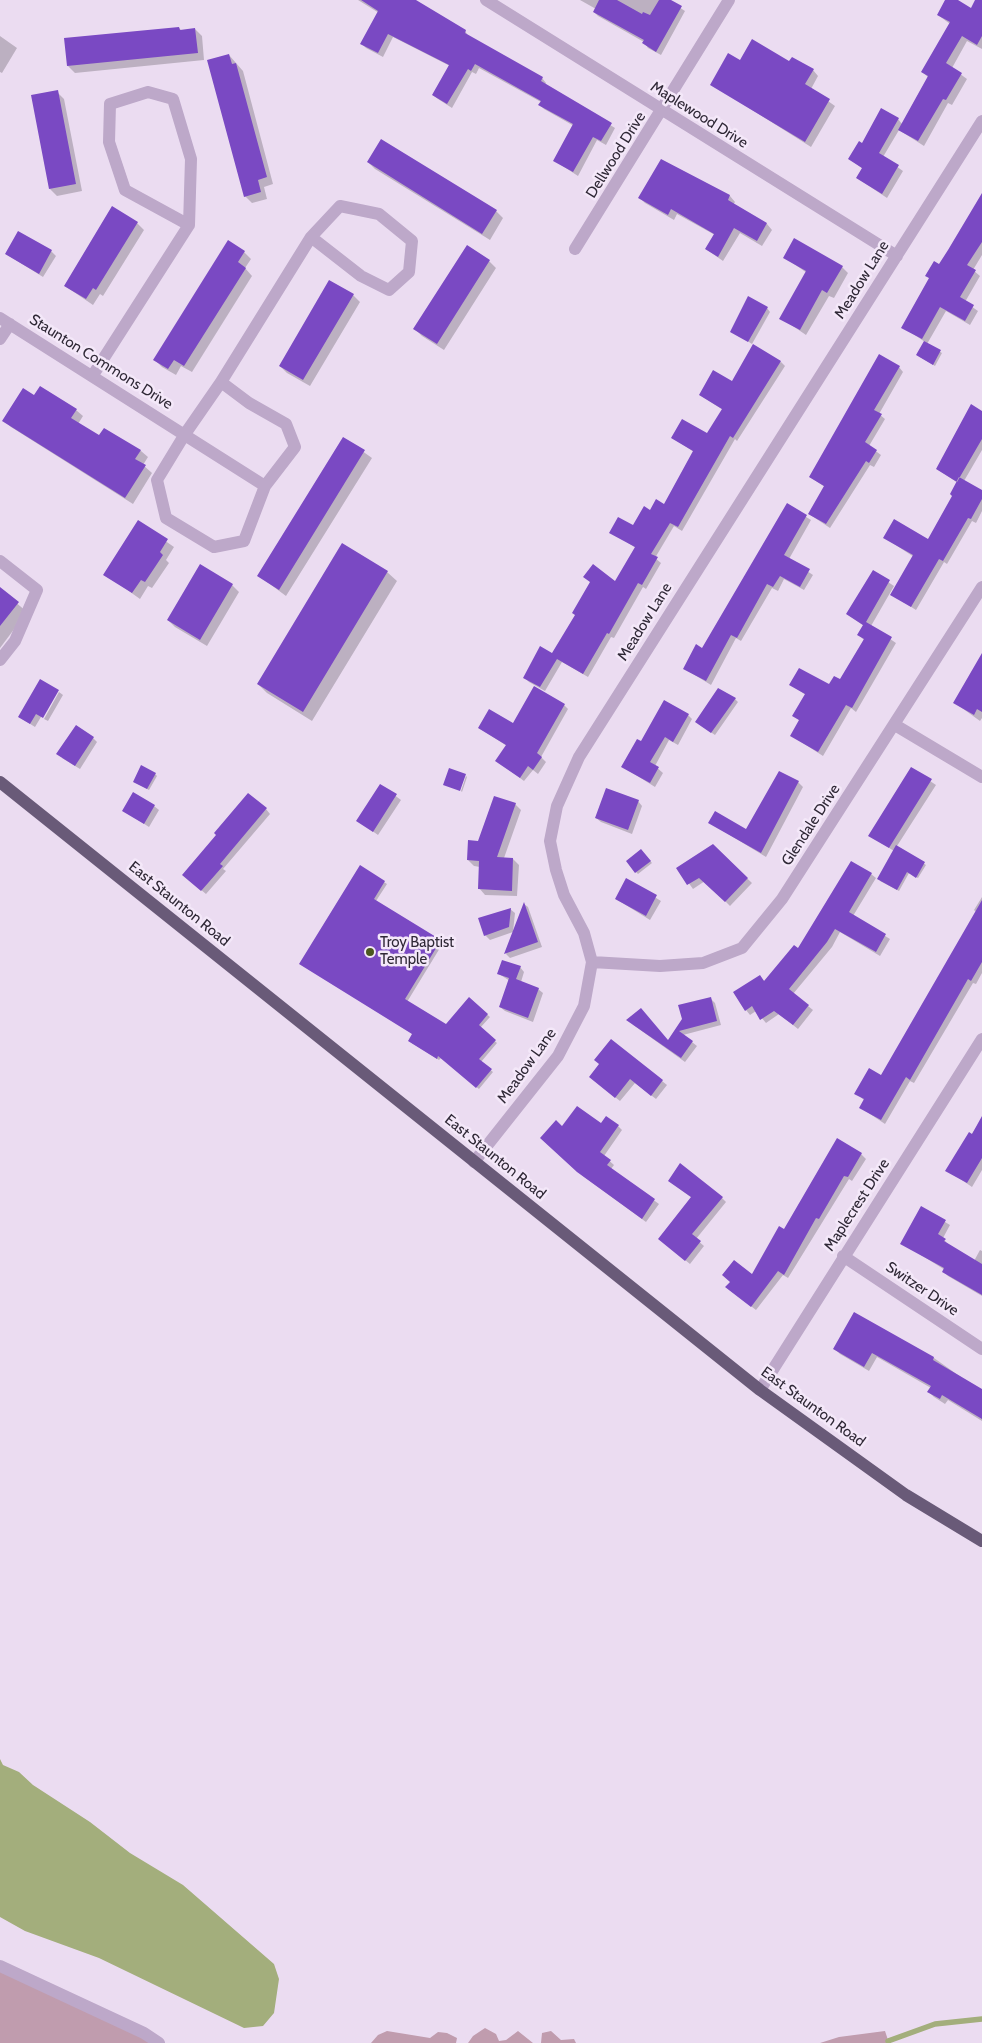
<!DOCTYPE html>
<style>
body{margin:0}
canvas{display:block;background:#ebdcf1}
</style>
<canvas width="982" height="2043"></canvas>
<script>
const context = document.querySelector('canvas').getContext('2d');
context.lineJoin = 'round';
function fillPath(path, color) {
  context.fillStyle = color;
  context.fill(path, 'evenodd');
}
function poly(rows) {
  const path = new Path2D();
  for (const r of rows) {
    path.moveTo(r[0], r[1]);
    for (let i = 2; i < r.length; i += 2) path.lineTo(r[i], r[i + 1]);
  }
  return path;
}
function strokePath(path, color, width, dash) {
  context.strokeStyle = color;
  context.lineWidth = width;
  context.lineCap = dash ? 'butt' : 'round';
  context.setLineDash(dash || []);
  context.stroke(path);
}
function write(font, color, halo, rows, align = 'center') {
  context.font = font + ' Cabin,sans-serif';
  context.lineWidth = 5;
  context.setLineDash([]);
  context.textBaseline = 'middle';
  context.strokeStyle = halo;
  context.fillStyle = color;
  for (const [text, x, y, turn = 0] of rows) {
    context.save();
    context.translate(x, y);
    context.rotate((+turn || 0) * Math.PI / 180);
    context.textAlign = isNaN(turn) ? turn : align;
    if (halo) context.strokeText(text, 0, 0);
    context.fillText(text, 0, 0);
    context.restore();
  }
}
const green = poly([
 [0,1966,159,2043,0,2043],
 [485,2028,496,2034,499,2041,506,2040,518,2031,533,2043,468,2043,473,2036],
 [387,2031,430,2038,438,2032,447,2033,457,2038,456,2043,371,2043,378,2035],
 [551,2031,561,2040,574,2039,576,2043,541,2043,542,2033],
 [885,2031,889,2043,820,2043,839,2037]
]);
const water = poly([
 [0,1759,3,1765,19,1772,33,1785,90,1822,130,1853,183,1885,274,1964,279,1979,274,2013,263,2026,244,2028,99,1958,25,1931,0,1917]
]);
const shadow = poly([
 [358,0,413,0,465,31,469,37,542,78,546,83,545,85,615,128,606,145,597,140,578,176,555,161,574,126,544,109,540,105,541,102,479,68,476,74,472,72,452,108,438,99,433,95,450,66,393,37,383,57,366,48,362,44,379,13],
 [580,0,668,0,685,11,661,55,648,48,644,42,598,16,594,12,596,9],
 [947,0,955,0,971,9,982,8,982,49,967,41,952,68,967,79,952,105,948,103,924,146,899,130,883,157,903,171,887,198,857,178,863,169,850,159,862,145,898,119,902,124,928,77,922,72,950,24,938,15],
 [179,28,182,31,195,29,202,36,204,60,75,73,68,66,65,39],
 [0,36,17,48,2,73,0,72],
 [229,55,243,71,273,184,264,187,267,199,252,203,245,196],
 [741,62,790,62,813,70,818,76,811,89,835,106,811,147,711,84],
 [57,92,64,99,82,191,57,196,50,189],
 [662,160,730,196,735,202,733,205,767,224,772,230,762,246,740,233,723,261,706,249,715,235,677,214,674,220,645,203,640,198],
 [368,162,496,211,503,218,490,240,375,169],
 [982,201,982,255,973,270,980,276,965,302,978,311,970,325,946,311,927,344,942,353,935,366,920,357,925,342,903,327,930,279,926,275,939,266],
 [137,223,144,230,103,296,100,294,93,305,65,286],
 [51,251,56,256,43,277,6,254],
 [244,252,251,259,245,268,252,276,192,372,181,366,176,375,162,367,155,360],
 [784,257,842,267,848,273,834,298,829,296,806,335,781,318,807,273],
 [489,261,496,268,444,350,422,336,415,329],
 [353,295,360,302,310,386,287,373,280,366],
 [767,308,770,312,752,344,732,331],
 [781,362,785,366,737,441,735,439,682,531,674,526,655,558,661,563,646,589,643,587,614,638,611,637,588,677,562,662,545,691,529,682,524,677,553,655,616,583,636,548,611,532,633,527,651,512,664,505,694,452,673,438,708,435,723,410,700,395],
 [899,367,903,372,879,414,885,419,869,446,881,455,874,467,870,465,830,528,809,514,825,487,810,477],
 [34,396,76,410,83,416,78,424,99,436,105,429,141,451,148,457,143,465,152,473,133,504,11,427,4,420],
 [982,412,982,450,964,481,982,491,982,511,976,523,972,521,947,564,944,562,916,610,892,595,914,557,885,538,928,540,954,497,958,483,937,469],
 [344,438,372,458,286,596,259,576],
 [787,505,811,520,789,559,813,575,804,590,784,579,778,591,772,588,741,641,736,638,711,685,685,669,703,649],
 [138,522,174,547,166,560,169,563,152,588,148,586,140,599,105,574],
 [201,566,232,585,239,592,207,646,175,627,168,620],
 [387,572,397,581,312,721,267,693,258,684],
 [873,572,894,586,871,626,896,643,856,712,851,708,823,756,792,736,800,721,794,716,806,695,791,685,829,686,841,681,864,640,859,635,864,626,847,614],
 [0,589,27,612,0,648],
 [982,655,982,718,980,721,955,703],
 [57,690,35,727,19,717],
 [59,692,63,695,48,721,44,719],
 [735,699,738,702,715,735,700,725],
 [564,705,568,709,541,757,546,762,538,774,533,770,524,781,497,761,507,746,479,728,513,725],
 [688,715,692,719,678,745,669,740,655,766,663,773,655,787,623,767,642,743],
 [93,738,97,742,80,769,62,758],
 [912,769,936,785,897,846,926,865,918,878,909,873,899,891,880,881,894,851,870,836],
 [155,774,157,776,149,790,136,783],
 [466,776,467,777,462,792,461,791],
 [798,782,803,787,766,857,710,823,747,831],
 [381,785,401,800,378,835,358,821],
 [638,801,642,806,632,834,601,822,596,818],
 [515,804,521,810,504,858,513,859,519,865,517,896,485,895,479,888,480,867,474,866,468,860,479,842],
 [154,806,159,810,149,827,124,811],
 [266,809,270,814,223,869,226,871,206,894,188,879],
 [713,846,752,883,730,906,705,881,693,889,678,868],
 [641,851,652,863,638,874,636,872],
 [360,867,387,884,376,901,443,943,407,1002,446,1026,469,999,490,1017,480,1028,497,1043,481,1062,493,1072,479,1089,441,1058,439,1060,412,1043,413,1034],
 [871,874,876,878,853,916,890,939,880,956,840,932,832,947,793,994,813,1010,798,1029,779,1014,766,1023,756,1011,750,1015,746,1010,760,976,765,982],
 [627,880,661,901,650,920,616,899],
 [982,897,982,973,976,984,973,983,914,1083,910,1081,885,1124,861,1108,865,1101,856,1093,881,1077,976,912,974,910],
 [524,904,528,907,542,947,510,958,506,954],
 [510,909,515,913,513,932,490,940,485,935],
 [520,967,524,972,521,982,538,989,543,993,533,1022,505,1011,500,1007,510,981,499,974],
 [710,998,715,1003,721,1025,683,1035,697,1046,685,1062,632,1024,668,1041],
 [612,1041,667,1085,656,1099,635,1083,620,1101,595,1081],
 [982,1119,982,1170,972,1187,947,1170],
 [601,1125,618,1126,622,1130,604,1156,614,1165,611,1169,659,1204,646,1222,583,1176,542,1138,563,1128],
 [861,1154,866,1159,852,1181,849,1179,788,1278,783,1275,756,1310,731,1291,731,1282,753,1276,784,1230],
 [669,1181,722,1198,726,1202,696,1239,704,1246,690,1264,664,1243,692,1198],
 [922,1208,950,1225,943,1238,949,1246,974,1261,980,1250,982,1251,982,1296,948,1276,944,1272,945,1270,902,1243],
 [855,1314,934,1358,982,1392,982,1421,948,1400,945,1404,934,1397,929,1392,931,1388,877,1357,869,1371,840,1354,835,1349]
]);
const stream = poly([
 [888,2041,935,2024,982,2019]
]);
const building = poly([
 [361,0,416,0,466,30,465,33,543,77,541,81,612,123,601,141,593,137,573,172,553,161,573,124,538,105,541,101,475,64,471,71,468,69,447,104,432,95,449,65,388,34,378,53,360,44,378,11],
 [599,0,617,0,642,14,643,12,650,15,659,0,671,0,682,6,656,52,642,43,644,40,593,12],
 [945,0,958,0,971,8,975,0,982,0,982,36,977,45,962,36,946,63,962,73,946,100,943,99,918,141,898,130,928,76,921,72,950,22,937,15],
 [179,27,180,30,195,28,198,53,67,66,64,38],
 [752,39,789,61,792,57,814,69,805,84,830,99,805,142,710,85,728,53,740,60],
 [229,54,232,64,236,63,267,177,258,180,261,192,244,197,207,60],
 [58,90,76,184,49,189,31,95],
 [881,108,899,118,879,153,899,165,882,194,856,178,862,168,848,159,859,141,862,143],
 [381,139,497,210,482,234,367,162],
 [661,159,730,195,728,200,767,223,757,241,734,228,718,257,705,249,714,234,671,209,668,215,638,198],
 [982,193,982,242,967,265,976,270,960,297,974,305,965,321,940,307,922,339,901,328,929,278,925,276,934,261,939,264,948,250],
 [112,206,138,222,96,290,93,288,86,299,64,286],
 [18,231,52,250,39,274,5,254],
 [794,238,843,266,827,293,822,290,800,330,779,319,806,271,783,258],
 [228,240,245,251,238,262,246,268,184,366,174,360,168,369,153,360],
 [467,245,490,260,437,344,413,329],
 [329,280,354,294,303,380,279,366],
 [748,296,768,307,748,342,730,332],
 [924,341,941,350,933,365,916,355],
 [753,344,781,361,733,438,730,436,678,527,670,523,651,554,658,557,642,585,638,583,609,634,607,633,583,674,557,659,540,687,523,678,540,646,552,653,575,615,572,613,590,582,583,577,593,564,615,581,635,547,609,533,618,517,633,525,644,506,650,510,656,499,664,504,693,451,671,438,682,419,707,433,722,409,699,395,713,370,732,381],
 [879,354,900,366,874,410,882,414,865,442,877,450,869,463,866,461,826,524,808,514,824,486,809,477],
 [40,386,77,409,71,418,99,435,104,428,141,450,135,459,146,465,125,498,2,421,23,388,34,395],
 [971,404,982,411,982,439,957,482,936,469],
 [343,437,365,450,279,590,257,576],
 [959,477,982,490,982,499,971,519,968,518,943,561,939,559,911,607,890,595,913,555,883,538,894,519,928,539,952,496,950,494],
 [787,503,807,515,784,555,810,569,800,587,780,576,773,587,767,584,737,638,731,635,706,681,683,669,696,644,702,648],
 [138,520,168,539,160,552,163,555,145,582,141,580,132,593,103,575],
 [342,543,388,571,303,712,257,684],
 [200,564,233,584,200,640,167,620],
 [873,570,890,580,866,622,892,637,852,708,846,705,818,752,790,736,799,720,792,716,805,694,789,685,799,668,829,684,834,676,840,679,864,639,857,635,863,625,846,614],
 [0,587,19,602,0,626],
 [982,653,982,712,977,709,974,715,953,703],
 [40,679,59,690,43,718,36,714,30,724,18,717],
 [534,686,565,704,537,753,542,757,533,770,528,766,520,778,495,761,506,745,478,728,489,709,513,723],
 [718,688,736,698,711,733,695,722],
 [664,700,689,714,673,742,665,737,650,762,659,767,650,783,621,767,637,739,641,741],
 [76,725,94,737,75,766,56,754],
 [141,765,156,773,147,789,133,782],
 [911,767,932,779,889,848,868,836],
 [449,768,466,774,460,791,443,785],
 [779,771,799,781,761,853,708,823,715,811,746,829],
 [380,784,397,794,373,832,356,821],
 [606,788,639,800,628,830,595,818],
 [133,792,155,805,144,824,122,811],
 [248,793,267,808,220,864,223,866,201,891,182,875,216,835,214,833],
 [494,796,516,803,497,857,513,858,512,891,478,889,479,861,467,860,468,840,478,841],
 [713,844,748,878,725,902,699,878,687,885,676,868],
 [896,845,925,862,916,878,907,872,897,890,877,879],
 [641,849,651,861,635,873,626,861],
 [851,861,872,873,849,912,886,934,876,952,835,929,827,942,789,989,809,1005,793,1025,774,1011,760,1020,752,1006,745,1011,733,992,760,975,764,981,794,945,798,948],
 [360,865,385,881,374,899,441,940,405,999,446,1024,469,997,488,1014,479,1025,496,1040,479,1059,492,1069,476,1088,438,1056,437,1059,408,1041,412,1034,299,964],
 [626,878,657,895,646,916,615,899],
 [982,900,982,962,971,981,968,979,910,1080,906,1077,881,1120,859,1108,864,1099,854,1094,869,1068,881,1075],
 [524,902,538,942,504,954],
 [511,908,509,927,484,936,478,918],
 [502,960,521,966,516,979,539,988,528,1018,499,1007,509,978,497,974],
 [711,997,717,1021,679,1031,693,1041,681,1058,626,1020,641,1008,668,1040,682,1019,678,1005],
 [611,1039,663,1080,651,1096,630,1079,615,1098,589,1077,599,1064,594,1060],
 [577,1106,601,1123,606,1116,619,1125,600,1152,611,1160,607,1165,655,1199,642,1219,577,1172,540,1138,556,1120,562,1126],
 [982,1116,982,1158,967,1183,945,1171,969,1132,972,1134],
 [837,1138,862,1153,848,1177,844,1176,819,1219,816,1218,784,1275,778,1271,751,1307,725,1287,730,1282,722,1275,734,1260,752,1274,779,1226,784,1229],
 [680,1163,723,1197,692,1234,701,1241,685,1261,658,1239,691,1197,668,1181],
 [921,1206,946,1220,938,1234,946,1239,944,1241,982,1264,982,1295,942,1272,944,1268,900,1244],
 [854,1312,934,1357,933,1360,982,1389,982,1419,942,1395,940,1399,927,1392,931,1386,872,1353,864,1367,833,1349]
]);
const minor = poly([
 [486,0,897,256],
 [148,92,173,99,191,159,189,225,125,190,109,142,110,104,148,92],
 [340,206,379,214,412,241,409,272,389,290,361,276,311,237,340,206],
 [575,249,729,0],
 [0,318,265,486],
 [0,339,10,324],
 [93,375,189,225],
 [221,382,249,403,286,424,295,447,265,486,244,541,214,547,166,518,157,480,185,434,221,382,311,237],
 [0,561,37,590,15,641,0,660],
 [895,725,982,777],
 [592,962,660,966,703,963,742,948,782,899,982,587],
 [474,1162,558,1056,584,1006,592,962,584,933,564,895,556,870,550,841,557,806,579,757,982,121],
 [843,1256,982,1349],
 [760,1390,982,1039],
 [0,1966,144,2033,159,2043]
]);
const major = poly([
 [0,782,760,1390,906,1495,982,1541]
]);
const markers = [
 [370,952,5,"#4a571f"]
];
const streetNames = [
 ["Maplewood Drive",699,115,32],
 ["Dellwood Drive",616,155,-58],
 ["Meadow Lane",862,280,-58],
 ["Staunton Commons Drive",101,362,32],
 ["Meadow Lane",645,622,-58],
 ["Glendale Drive",811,825,-57],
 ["East Staunton Road",179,904,39],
 ["Meadow Lane",527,1066,-54],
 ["East Staunton Road",495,1157,39],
 ["Maplecrest Drive",857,1205,-57],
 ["Switzer Drive",922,1289,34],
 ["East Staunton Road",813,1407,36]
];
const poiNames = [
 ["Troy Baptist",380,943],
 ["Temple",380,960]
];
fillPath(green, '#c09cae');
fillPath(water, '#a3ae7c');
fillPath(shadow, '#0003');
strokePath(stream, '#a3ae7c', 5.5);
fillPath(building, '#7a49c3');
strokePath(minor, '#bda8c9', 12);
strokePath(major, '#695a78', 12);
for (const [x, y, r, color] of markers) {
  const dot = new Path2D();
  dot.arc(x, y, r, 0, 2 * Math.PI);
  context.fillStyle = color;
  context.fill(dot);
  strokePath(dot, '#f4e8f9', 2);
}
write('15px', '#2f2836', '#f4e8f9', streetNames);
write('15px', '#2f2836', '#f4e8f9', poiNames, 'left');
</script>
